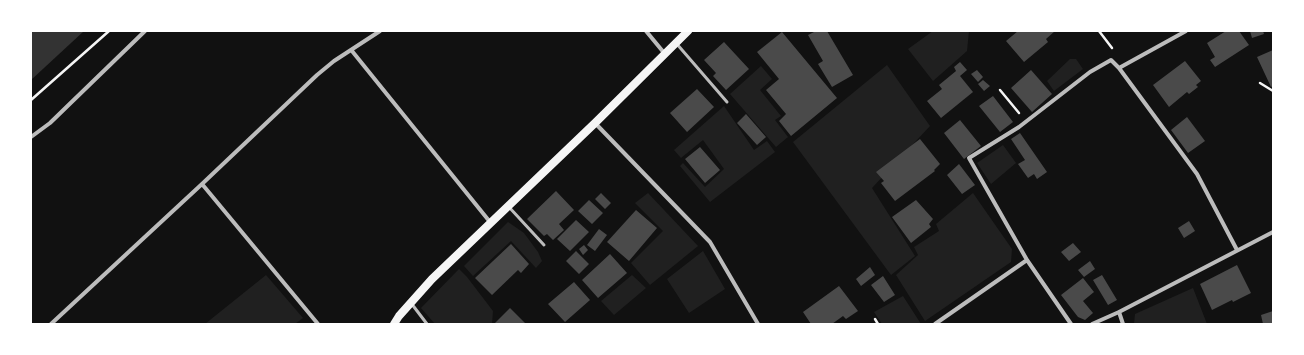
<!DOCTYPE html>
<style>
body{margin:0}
#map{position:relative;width:1304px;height:355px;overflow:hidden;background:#111;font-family:"Noto Sans",sans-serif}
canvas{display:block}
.frame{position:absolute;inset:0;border:32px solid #fff;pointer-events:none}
</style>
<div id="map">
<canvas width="1304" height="355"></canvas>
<div class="frame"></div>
</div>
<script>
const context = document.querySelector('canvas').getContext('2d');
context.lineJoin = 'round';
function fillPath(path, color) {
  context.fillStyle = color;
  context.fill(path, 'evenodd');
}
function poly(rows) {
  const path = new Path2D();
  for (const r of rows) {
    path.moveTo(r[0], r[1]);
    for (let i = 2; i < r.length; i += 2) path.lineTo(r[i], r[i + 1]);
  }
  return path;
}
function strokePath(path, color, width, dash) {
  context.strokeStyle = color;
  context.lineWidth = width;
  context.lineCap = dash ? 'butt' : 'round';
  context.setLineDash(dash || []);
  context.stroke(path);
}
const green = poly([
 [933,31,969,31,967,51,933,81,908,49],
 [1070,59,1076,59,1083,69,1054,91,1047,81],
 [887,65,930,126,872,188,915,256,891,275,793,142],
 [761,66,772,79,760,90,781,116,775,120,788,137,776,147,730,94],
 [724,106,754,150,767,141,775,152,710,202,680,166,683,163,705,187,724,169,703,140,681,158,674,150],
 [1003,145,1016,163,991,184,977,163],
 [648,193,698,246,650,285,631,263,663,231,635,203],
 [973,193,1012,249,1011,262,925,321,896,275,918,255,914,247,939,231,936,224],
 [508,222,524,233,538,252,542,261,536,268,511,241,473,276,464,266],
 [703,251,725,289,689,313,667,279],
 [459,269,467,277,493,311,492,324,435,324,421,308],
 [266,275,303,318,295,324,205,324],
 [632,275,646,288,614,315,601,301],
 [1193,288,1207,324,1134,324,1135,314],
 [903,296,921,324,882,324,874,312]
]);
const water = poly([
 [31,31,84,31,31,80]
]);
const building = poly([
 [816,31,827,31,853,75,832,87,818,64,823,61,808,35],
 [1018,31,1055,31,1046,39,1048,42,1024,62,1006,41],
 [1226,31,1239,31,1249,45,1215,67,1210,60,1215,57,1207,43],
 [1250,31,1263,31,1264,34,1252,38],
 [782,32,837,98,791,136,779,121,786,114,766,90,779,79,757,52],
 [724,42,749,69,726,90,713,76,716,73,704,60],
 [1273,50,1273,86,1271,87,1257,57],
 [1185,61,1201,81,1196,85,1198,87,1189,94,1187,92,1169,107,1153,85],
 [960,62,967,70,960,76,973,92,941,118,927,101,942,89,939,85,956,71,954,67],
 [977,70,983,77,978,82,971,74],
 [1031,70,1052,94,1032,112,1011,88],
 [983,80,990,86,984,91,978,84],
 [697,89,714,107,687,132,670,113],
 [993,96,1013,122,1000,132,979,106],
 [746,114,766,137,757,145,737,123],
 [1187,117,1205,141,1188,153,1171,130],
 [960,120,981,146,964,159,944,133],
 [1020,133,1047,172,1037,179,1034,174,1028,178,1018,164,1025,160,1011,139],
 [920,139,940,164,934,170,935,171,895,201,881,183,884,181,876,172],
 [700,147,720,170,705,183,685,159],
 [959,164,975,185,962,194,947,175],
 [556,191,574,210,559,224,564,230,553,240,547,234,544,236,527,219],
 [601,193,611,203,605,209,595,199],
 [589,200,603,213,592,224,578,211],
 [916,200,933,219,929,224,931,227,911,243,892,217],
 [636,210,657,228,629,261,607,242],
 [576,220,589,232,570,251,557,239],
 [1189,221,1195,231,1184,238,1178,228],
 [599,229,607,235,595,251,587,245],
 [1073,243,1081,252,1069,261,1061,252],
 [511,244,529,264,521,273,518,270,492,295,475,278],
 [584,245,588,250,583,255,579,249],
 [576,251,589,264,579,274,566,261],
 [610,254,627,273,598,298,582,280],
 [1090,261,1095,269,1084,277,1078,270],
 [1237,265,1251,293,1233,302,1232,300,1212,310,1200,284],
 [870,267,875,275,861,286,856,279],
 [1102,275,1117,300,1108,305,1093,280],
 [883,276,895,295,884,302,871,285],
 [1083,278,1094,292,1083,301,1093,313,1085,320,1078,317,1061,295],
 [574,282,590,300,565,322,548,304],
 [839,286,858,311,846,319,843,316,832,324,811,324,803,312],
 [510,308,526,324,494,324],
 [1273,311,1273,324,1263,324,1261,315]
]);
const path = poly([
 [1099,31,1112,48],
 [1260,83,1273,91],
 [1000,90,1019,113],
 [31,100,109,31],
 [875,319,878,324]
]);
const service = poly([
 [676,43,727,102],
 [508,206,544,245],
 [411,303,427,324]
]);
const minor = poly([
 [646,31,665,54],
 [1186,31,1119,68,1197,174,1237,250],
 [352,51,490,222],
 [595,123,710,242,758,324],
 [31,137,50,123,145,31],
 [202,184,318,324],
 [1027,260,969,158,1019,127,1090,72,1111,60,1119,68],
 [1119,312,1123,324],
 [51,324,202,184,317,75,334,61,380,31],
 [935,324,1027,260,1071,324],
 [1092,324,1119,312,1273,232]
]);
const secondary = poly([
 [394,324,399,316,432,279,595,123,688,31]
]);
fillPath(green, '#202020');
fillPath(water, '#333');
fillPath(building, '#4a4a4a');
strokePath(path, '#f5f5f5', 2.5);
strokePath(service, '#bcbcbc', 3);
strokePath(minor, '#bcbcbc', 4);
strokePath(secondary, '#f5f5f5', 8);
</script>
